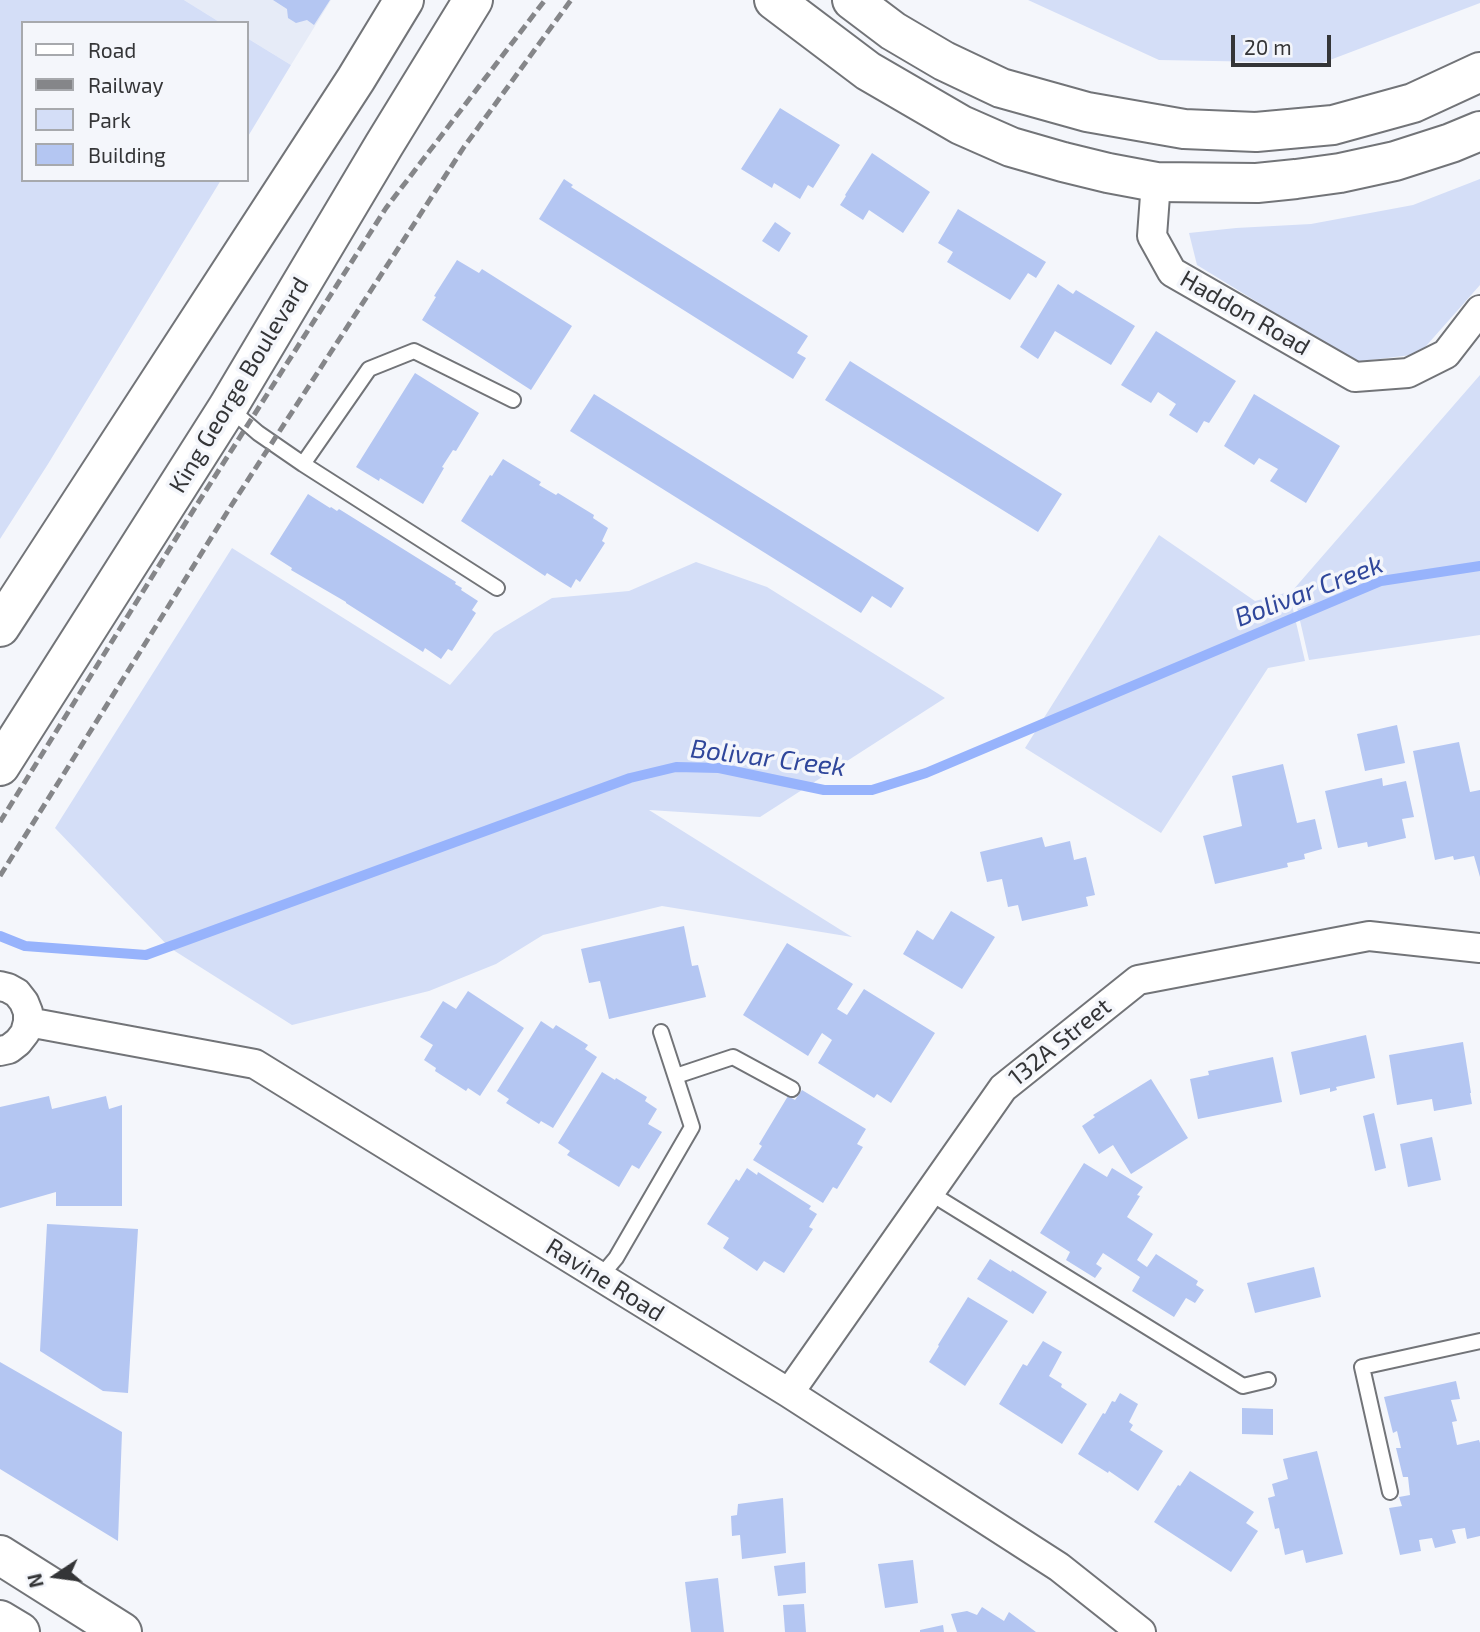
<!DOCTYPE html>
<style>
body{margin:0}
#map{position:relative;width:1480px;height:1632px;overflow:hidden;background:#f4f6fb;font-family:"Exo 2",sans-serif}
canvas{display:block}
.legend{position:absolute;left:21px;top:21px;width:228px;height:161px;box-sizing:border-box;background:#f4f6fb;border:2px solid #a7a9ad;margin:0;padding:9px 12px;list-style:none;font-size:21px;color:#343537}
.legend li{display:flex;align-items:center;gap:14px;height:35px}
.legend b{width:35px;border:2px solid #a7a9ad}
.north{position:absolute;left:21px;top:1541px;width:70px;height:70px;-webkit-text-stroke:5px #f4f6fb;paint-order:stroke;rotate:257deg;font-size:19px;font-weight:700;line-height:28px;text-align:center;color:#343537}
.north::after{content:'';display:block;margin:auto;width:24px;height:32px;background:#343537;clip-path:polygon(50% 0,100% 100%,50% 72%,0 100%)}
.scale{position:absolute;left:1231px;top:35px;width:100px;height:32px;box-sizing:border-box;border:4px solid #343537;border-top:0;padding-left:9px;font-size:21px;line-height:24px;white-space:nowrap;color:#343537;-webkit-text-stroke:5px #f4f6fb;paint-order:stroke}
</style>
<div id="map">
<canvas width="1480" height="1632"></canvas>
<ul class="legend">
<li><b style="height:9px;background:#fff"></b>Road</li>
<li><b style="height:9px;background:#858689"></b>Railway</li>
<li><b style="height:19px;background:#d4def7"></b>Park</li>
<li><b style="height:19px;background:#b4c6f2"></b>Building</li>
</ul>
<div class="north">N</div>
<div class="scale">20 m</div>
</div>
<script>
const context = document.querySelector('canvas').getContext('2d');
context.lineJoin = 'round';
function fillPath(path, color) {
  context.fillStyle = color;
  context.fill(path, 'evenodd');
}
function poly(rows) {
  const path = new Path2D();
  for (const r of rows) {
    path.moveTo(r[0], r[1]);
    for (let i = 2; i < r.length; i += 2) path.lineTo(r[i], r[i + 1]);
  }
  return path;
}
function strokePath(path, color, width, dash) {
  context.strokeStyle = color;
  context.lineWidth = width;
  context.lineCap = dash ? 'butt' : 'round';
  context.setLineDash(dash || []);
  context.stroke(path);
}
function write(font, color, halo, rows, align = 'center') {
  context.font = font + ' "Exo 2",sans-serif';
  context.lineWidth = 7;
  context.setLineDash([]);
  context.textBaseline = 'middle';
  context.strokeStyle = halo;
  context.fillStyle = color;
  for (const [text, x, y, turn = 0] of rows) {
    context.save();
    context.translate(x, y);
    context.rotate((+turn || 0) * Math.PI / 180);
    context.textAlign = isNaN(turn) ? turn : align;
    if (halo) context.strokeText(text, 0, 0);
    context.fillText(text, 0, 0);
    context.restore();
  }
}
const built = poly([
 [184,0,331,0,291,65,247,38,247,23,221,23]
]);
const green = poly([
 [0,0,184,0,221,23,23,23,23,180,221,180,48,464,0,539],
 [1028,0,1480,0,1480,3,1322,63,1159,60],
 [247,38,291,65,247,138],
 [1480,179,1480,285,1419,354,1355,362,1197,265,1189,233,1236,228,1311,224,1413,205],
 [1480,375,1480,635,1309,660,1293,590],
 [1159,535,1255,601,1289,592,1305,661,1268,668,1161,833,1025,748],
 [232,548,450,685,494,633,552,598,629,591,696,562,767,587,945,698,760,817,649,810,852,937,662,906,543,935,496,964,429,991,292,1025,170,948,55,828]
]);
const stream = poly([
 [0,936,25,946,146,955,630,778,676,767,719,768,824,790,872,790,926,773,1381,581,1480,566]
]);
const building = poly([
 [273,0,330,0,314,25,307,20,296,23,288,18,287,9],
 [780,108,840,145,813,188,808,185,800,199,774,183,772,188,741,169],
 [872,153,930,192,903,233,869,210,863,220,840,205,846,196,845,195],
 [564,179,573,185,571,187,808,336,797,353,806,358,793,379,539,219],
 [958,209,1046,262,1036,278,1028,273,1010,300,947,262,953,252,938,243],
 [775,222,791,233,779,252,762,241],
 [457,260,479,273,482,269,572,326,531,390,422,320,436,297,434,296],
 [1058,284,1073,294,1076,290,1135,326,1111,365,1055,331,1038,359,1020,347],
 [1156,331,1236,381,1209,423,1204,421,1197,433,1169,415,1176,404,1158,392,1151,403,1121,385],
 [850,361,1062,494,1038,532,825,400],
 [415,373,479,413,456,451,453,450,442,467,444,468,423,504,380,478,379,481,356,467],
 [594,394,904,588,891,608,872,596,861,613,570,431],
 [1254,394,1340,446,1306,503,1270,481,1278,469,1259,458,1254,465,1224,446],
 [503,459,541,482,539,485,556,495,558,493,594,515,593,518,608,528,602,541,605,543,580,582,576,579,571,588,547,573,545,576,461,521,490,475,492,476],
 [308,494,330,508,331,507,337,511,339,509,456,582,455,584,462,588,461,590,478,601,472,610,476,613,452,651,448,649,441,659,425,648,423,652,346,603,346,602,291,570,292,568,270,554],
 [1397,725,1405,763,1365,771,1357,734],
 [1459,742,1470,792,1480,790,1480,877,1474,856,1454,860,1453,856,1435,860,1413,751],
 [1283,764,1297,823,1315,819,1322,849,1304,854,1305,859,1287,863,1288,867,1215,884,1203,836,1242,826,1232,776],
 [1382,778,1383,786,1406,781,1414,817,1402,819,1406,838,1368,847,1367,842,1338,848,1325,791],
 [1042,837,1045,847,1070,841,1074,860,1086,857,1095,895,1086,897,1088,906,1022,921,1018,905,1008,907,1002,879,987,882,980,852],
 [951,911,995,937,962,989,903,954,917,930,933,940],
 [684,926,692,966,698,965,706,997,609,1019,600,981,589,983,581,949],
 [787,943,853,984,837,1009,847,1015,864,989,935,1033,891,1103,877,1094,874,1098,818,1063,832,1040,822,1033,808,1056,743,1015],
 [468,991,524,1028,480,1096,468,1088,466,1091,435,1071,436,1068,424,1060,433,1045,420,1037,443,1001,456,1009],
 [541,1021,553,1029,556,1025,588,1045,585,1049,597,1057,553,1128,541,1121,539,1124,506,1103,509,1099,497,1091],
 [1366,1035,1375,1078,1336,1087,1337,1090,1330,1092,1330,1088,1300,1095,1291,1052],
 [1463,1042,1471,1093,1470,1093,1472,1104,1434,1111,1432,1099,1397,1105,1389,1055],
 [1273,1057,1282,1102,1198,1119,1190,1079,1209,1075,1208,1071],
 [602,1072,615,1080,616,1078,647,1097,645,1101,657,1109,648,1124,662,1132,639,1169,632,1165,619,1187,567,1155,570,1151,558,1143],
 [1151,1079,1188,1138,1131,1174,1113,1145,1099,1154,1082,1126,1095,1117,1093,1115],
 [802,1090,866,1129,857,1144,863,1147,837,1189,833,1187,823,1203,753,1160,762,1146,759,1144,788,1096,795,1100],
 [49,1096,52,1109,106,1096,109,1109,122,1105,122,1206,56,1206,56,1192,0,1208,0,1107],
 [1374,1113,1386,1168,1375,1171,1363,1116],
 [1432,1137,1441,1180,1408,1187,1400,1144],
 [1084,1163,1107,1177,1112,1168,1143,1187,1137,1195,1140,1196,1127,1217,1153,1234,1137,1260,1147,1267,1156,1254,1198,1281,1196,1285,1204,1290,1195,1303,1186,1298,1174,1317,1132,1291,1140,1277,1103,1253,1096,1264,1102,1268,1095,1278,1066,1260,1070,1252,1040,1233],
 [747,1168,757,1175,758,1172,811,1206,809,1209,817,1214,809,1227,813,1229,784,1273,764,1261,757,1271,723,1248,729,1238,707,1224,736,1179,739,1181],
 [47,1224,138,1229,128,1393,103,1391,40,1351],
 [990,1259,1011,1272,1012,1270,1047,1292,1033,1314,977,1279],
 [1314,1267,1321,1297,1255,1313,1247,1283],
 [968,1297,1008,1321,965,1386,929,1362,939,1346,938,1345],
 [1043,1341,1062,1352,1049,1376,1062,1384,1061,1387,1087,1404,1062,1444,999,1404,1023,1364,1027,1366],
 [0,1362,122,1432,118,1541,0,1469],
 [1456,1381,1460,1399,1451,1400,1457,1421,1452,1422,1457,1445,1479,1440,1480,1443,1480,1536,1467,1539,1465,1528,1452,1530,1456,1543,1435,1548,1432,1538,1419,1540,1421,1551,1400,1555,1389,1508,1402,1506,1399,1497,1410,1495,1408,1477,1403,1477,1396,1448,1401,1448,1397,1431,1393,1433,1384,1397],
 [1120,1393,1138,1404,1129,1422,1133,1425,1130,1430,1163,1451,1138,1491,1109,1471,1108,1473,1078,1454,1103,1413,1105,1414,1112,1401,1115,1402],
 [1242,1408,1273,1409,1273,1435,1242,1434],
 [1317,1451,1343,1554,1306,1563,1303,1550,1285,1555,1279,1528,1275,1529,1268,1498,1275,1496,1272,1484,1288,1479,1283,1459],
 [1190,1471,1254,1512,1246,1523,1258,1531,1231,1572,1154,1522,1178,1485,1180,1486],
 [783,1498,786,1553,742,1559,740,1535,732,1536,731,1516,737,1515,738,1504],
 [913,1560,918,1603,885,1608,878,1564],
 [805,1562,806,1593,778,1596,774,1566],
 [718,1578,724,1632,691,1632,685,1582],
 [804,1604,806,1632,785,1632,783,1605],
 [982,1607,1004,1621,1009,1612,1036,1632,957,1632,951,1614,967,1611,977,1615],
 [943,1625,944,1632,920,1632,920,1630]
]);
const service = poly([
 [228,407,258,433,303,464,497,588],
 [303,464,369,369,414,351,513,400],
 [676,1076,733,1057,792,1089],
 [930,1193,1243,1386,1268,1380],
 [600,1277,616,1258,692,1127,661,1032],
 [1390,1492,1362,1367,1480,1341]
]);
const minor = poly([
 [1156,182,1152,236,1172,272,1355,377,1408,373,1446,354,1480,310],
 [0,986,8,988,17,993,24,1002,28,1012,28,1022,25,1033,18,1042,9,1049,0,1051],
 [28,1022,255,1064,789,1393,1059,1567,1141,1632],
 [789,1393,1003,1088,1138,980,1369,936,1480,948]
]);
const secondary = poly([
 [774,0,868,71,961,125,1011,147,1063,162,1108,173,1156,182,1257,183,1296,179,1340,173,1395,161,1451,143,1480,131],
 [852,0,893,31,944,61,1001,88,1087,112,1184,129,1256,132,1333,125,1413,103,1480,72],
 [0,1555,122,1632],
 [0,1620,20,1632]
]);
const primary = poly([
 [0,627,356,79,404,0],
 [0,766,228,407,384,145,473,0]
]);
const rail = poly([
 [0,822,196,506,386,208,545,0],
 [0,876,231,506,464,147,571,0]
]);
const streetNames = [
 ["Haddon Road",1245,313,30],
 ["King George Boulevard",239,385,-59],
 ["132A Street",1060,1042,-39],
 ["Ravine Road",605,1280,32]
];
const waterNames = [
 ["Bolivar Creek",1309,591,-21],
 ["Bolivar Creek",768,758,7]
];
fillPath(built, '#e6ebf7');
fillPath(green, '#d4def7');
strokePath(stream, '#97b3fc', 10);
fillPath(building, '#b4c6f2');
strokePath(service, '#727478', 18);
strokePath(minor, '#727478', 32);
strokePath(secondary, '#727478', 42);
strokePath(primary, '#727478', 42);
strokePath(service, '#fff', 14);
strokePath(minor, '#fff', 28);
strokePath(secondary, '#fff', 38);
strokePath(primary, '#fff', 38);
strokePath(rail, '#858689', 5, [10, 5]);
write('24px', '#343537', '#f4f6fb', streetNames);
write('italic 26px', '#30479b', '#f4f6fb', waterNames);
</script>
